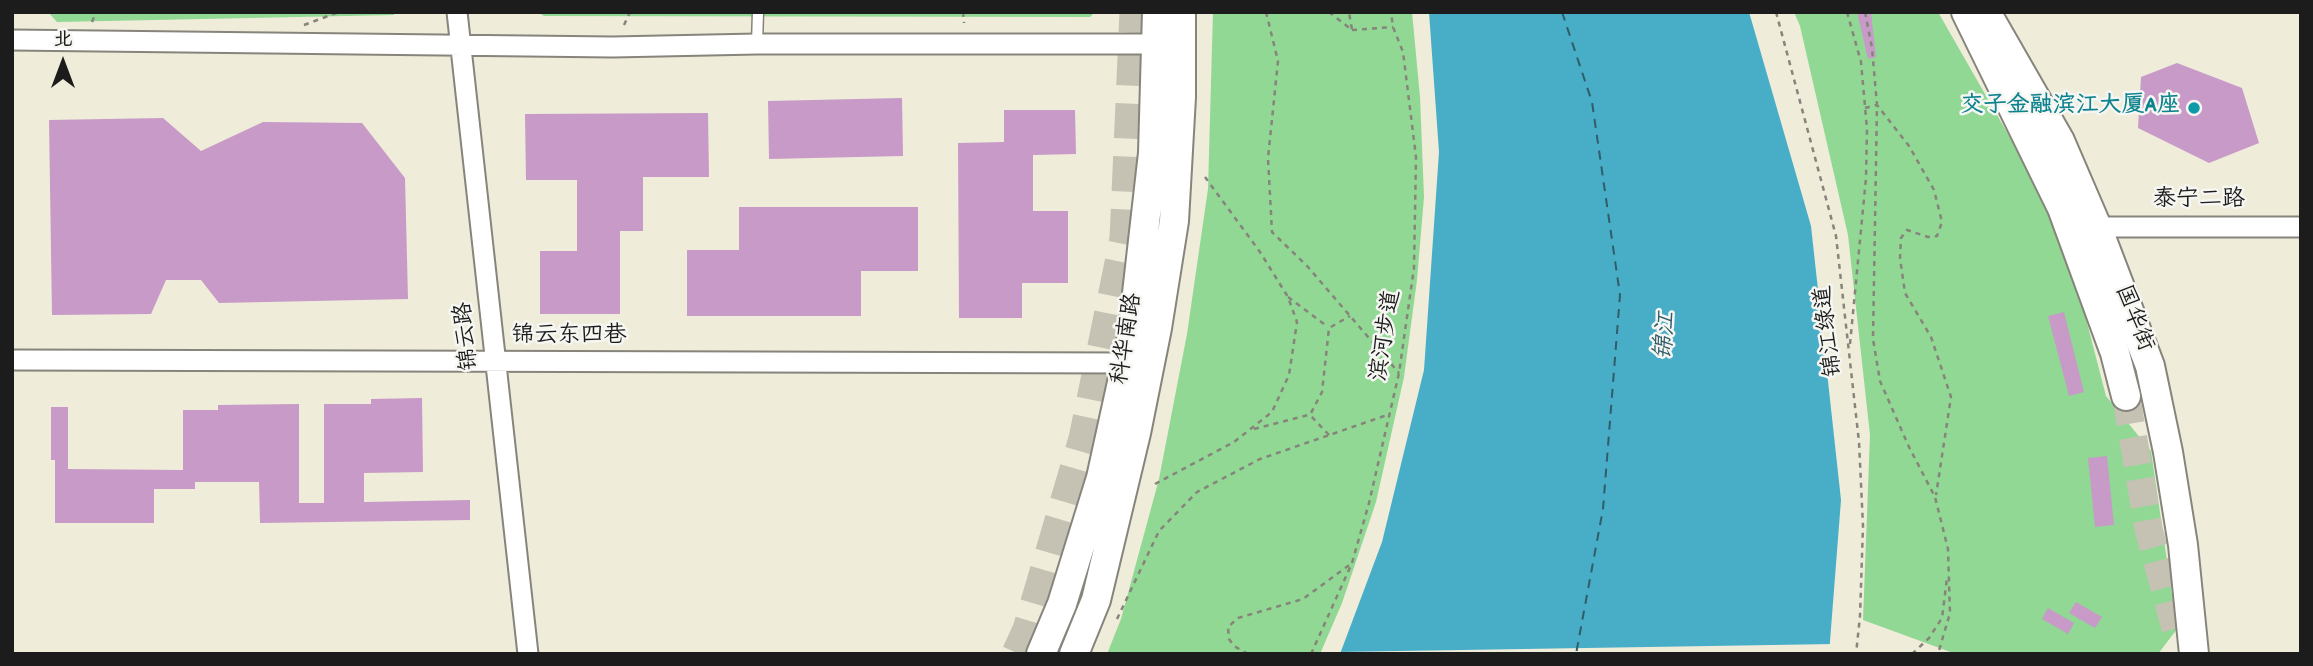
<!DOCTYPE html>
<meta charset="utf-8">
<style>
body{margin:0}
#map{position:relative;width:2313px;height:666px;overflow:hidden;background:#efecda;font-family:Dekko,"LXGW WenKai TC",sans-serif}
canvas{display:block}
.frame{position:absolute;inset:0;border:14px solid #1c1c1c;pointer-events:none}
.north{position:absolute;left:28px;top:28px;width:70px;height:70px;-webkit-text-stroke:5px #f6f6f2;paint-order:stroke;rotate:0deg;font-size:19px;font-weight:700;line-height:28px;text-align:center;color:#1c1c1c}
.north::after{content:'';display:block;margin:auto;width:24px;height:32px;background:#1c1c1c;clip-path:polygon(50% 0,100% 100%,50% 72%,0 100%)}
</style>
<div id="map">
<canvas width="2313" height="666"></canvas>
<div class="frame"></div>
<div class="north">北</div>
</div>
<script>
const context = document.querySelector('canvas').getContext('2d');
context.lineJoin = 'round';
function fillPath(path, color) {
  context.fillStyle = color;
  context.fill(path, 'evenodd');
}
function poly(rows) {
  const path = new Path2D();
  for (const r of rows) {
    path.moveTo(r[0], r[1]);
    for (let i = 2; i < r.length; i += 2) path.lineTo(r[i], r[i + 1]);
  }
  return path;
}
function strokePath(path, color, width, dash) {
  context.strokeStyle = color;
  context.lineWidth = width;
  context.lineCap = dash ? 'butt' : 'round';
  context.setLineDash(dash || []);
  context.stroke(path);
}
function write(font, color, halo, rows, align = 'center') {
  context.font = font + ' Dekko,"LXGW WenKai TC",sans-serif';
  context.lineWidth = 5;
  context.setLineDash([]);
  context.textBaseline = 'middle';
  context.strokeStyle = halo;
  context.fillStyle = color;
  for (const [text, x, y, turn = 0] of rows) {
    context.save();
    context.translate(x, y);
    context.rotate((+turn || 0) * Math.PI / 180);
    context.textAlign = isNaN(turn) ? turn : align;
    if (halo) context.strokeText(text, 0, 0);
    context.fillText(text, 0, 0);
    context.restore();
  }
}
const green = poly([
 [48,12,395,12,394,15,57,22],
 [537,12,1095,12,1090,17,544,16],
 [1213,12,1412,12,1420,97,1424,197,1417,280,1404,377,1376,502,1342,603,1320,654,1107,654,1121,619,1159,479,1187,334,1208,189],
 [1794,12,1938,12,2063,230,2106,396,2151,451,2177,629,2158,654,1956,654,1863,620,1870,435,1848,235,1800,26]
]);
const water = poly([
 [1429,12,1749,12,1811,226,1841,500,1829,654,1340,654,1382,542,1424,370,1439,152]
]);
const pier = poly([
 [1834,644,1833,654,1336,654,1337,652]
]);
const ferry = poly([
 [1562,12,1592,102,1620,295,1603,509,1576,654]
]);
const building = poly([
 [1857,12,1871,12,1876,57,1868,59],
 [2177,63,2242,88,2259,143,2209,163,2138,128,2141,77],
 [902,98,903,156,769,159,768,101],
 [1004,110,1075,110,1076,154,1033,155,1033,211,1068,211,1068,283,1022,283,1022,318,959,318,958,143,1004,142],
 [708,113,709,177,643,177,643,231,620,231,620,314,540,314,540,251,577,251,577,180,526,180,525,114],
 [163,118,201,151,263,122,362,123,405,178,408,299,219,303,201,280,166,280,151,314,52,315,49,120],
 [739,207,918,207,918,271,861,271,861,316,687,316,687,250,739,250],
 [2064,312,2084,392,2069,396,2048,316],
 [422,398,423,472,364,473,364,502,470,500,470,520,260,523,259,482,195,482,195,489,154,489,154,523,55,523,55,460,51,460,51,407,68,407,68,469,183,470,183,410,218,410,218,405,299,404,299,503,324,503,324,404,371,404,371,399],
 [2107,456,2114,525,2095,527,2088,458],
 [2076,602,2102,617,2095,628,2069,613],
 [2048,608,2074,623,2068,634,2042,619]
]);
const secondaryTunnel = poly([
 [2126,396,2149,531,2179,641]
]);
const highwayTunnel = poly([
 [1019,654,1030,630,1086,439,1127,239,1137,12]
]);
const path = poly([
 [963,12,964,23],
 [1266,12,1278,61,1268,158,1272,232,1308,267,1399,373],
 [1329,12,1352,30,1349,12],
 [1776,12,1836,236,1859,442,1863,526,1860,616,1856,654],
 [1847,12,1861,62,1867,129,1866,178,1850,344],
 [1865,12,1872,48,1877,105,1873,339,1880,381,1909,447,1935,497,1948,549,1950,613,1938,654],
 [92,22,96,12],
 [304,25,339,12],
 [624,25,630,12],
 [1352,30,1393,27],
 [1865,108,1877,105,1909,146,1934,190,1942,222,1937,236,1928,237,1907,230,1901,238,1900,258,1905,293,1931,337,1951,397,1936,495],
 [1288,297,1328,327],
 [1254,429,1308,415],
 [1329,435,1310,415,1322,392,1329,328,1350,316],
 [1155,484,1234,442,1272,412,1289,375,1297,322,1288,297,1260,252,1205,177],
 [1117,619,1159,531,1197,492,1260,459,1390,414],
 [1248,654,1234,646,1229,639,1228,627,1238,618,1303,599,1352,563],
 [1311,654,1352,563,1369,503,1399,373,1414,268,1416,157,1403,52,1393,27,1391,12],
 [1912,654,1929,638,1942,618,1947,578]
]);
const lane = poly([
 [757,44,758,12]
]);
const street = poly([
 [457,12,528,654],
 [12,40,613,47,757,44,1166,44],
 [2097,227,2301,227],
 [12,360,1126,363]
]);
const secondary = poly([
 [1966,12,2062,208,2115,353,2126,396],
 [1986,12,2060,141,2097,227,2150,366,2168,452,2183,545,2194,654],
 [1041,654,1062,604,1101,478,1132,337,1153,153,1157,12],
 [1074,654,1096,600,1136,433,1157,328,1174,221,1181,97,1181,12]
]);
const markers = [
 [2194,108,7,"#0f9aa8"]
];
const cultureNames = [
 ["交子金融滨江大厦A座",2180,108]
];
const streetNames = [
 ["泰宁二路",2199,202],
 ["国华街",2132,319,69],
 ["锦江绿道",1831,331,-97],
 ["锦云路",469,336,-96],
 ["滨河步道",1388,336,-81],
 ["锦云东四巷",569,338],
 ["科华南路",1129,339,-81]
];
const waterNames = [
 ["锦江",1668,336,-85]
];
fillPath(green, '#90d893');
fillPath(water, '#48adc7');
fillPath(pier, '#efecda');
strokePath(ferry, '#305d69', 2, [9, 7]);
fillPath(building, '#c79ac7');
strokePath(secondaryTunnel, '#c5c2b4', 28, [28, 14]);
strokePath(highwayTunnel, '#c5c2b4', 35, [35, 18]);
strokePath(lane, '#86847b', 13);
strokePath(street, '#86847b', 23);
strokePath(secondary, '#86847b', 32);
strokePath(path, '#86847b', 2.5, [5, 5]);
strokePath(lane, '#fff', 10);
strokePath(street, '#fff', 19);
strokePath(secondary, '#fff', 28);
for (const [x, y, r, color] of markers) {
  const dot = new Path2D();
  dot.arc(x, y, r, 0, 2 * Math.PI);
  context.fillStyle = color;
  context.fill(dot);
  strokePath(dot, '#f6f6f2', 2.5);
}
write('bold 23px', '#0d838f', '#f6f6f2', cultureNames, 'right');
write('23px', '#1c1c1c', '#f6f6f2', streetNames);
write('italic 24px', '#305d69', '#f6f6f2', waterNames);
</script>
